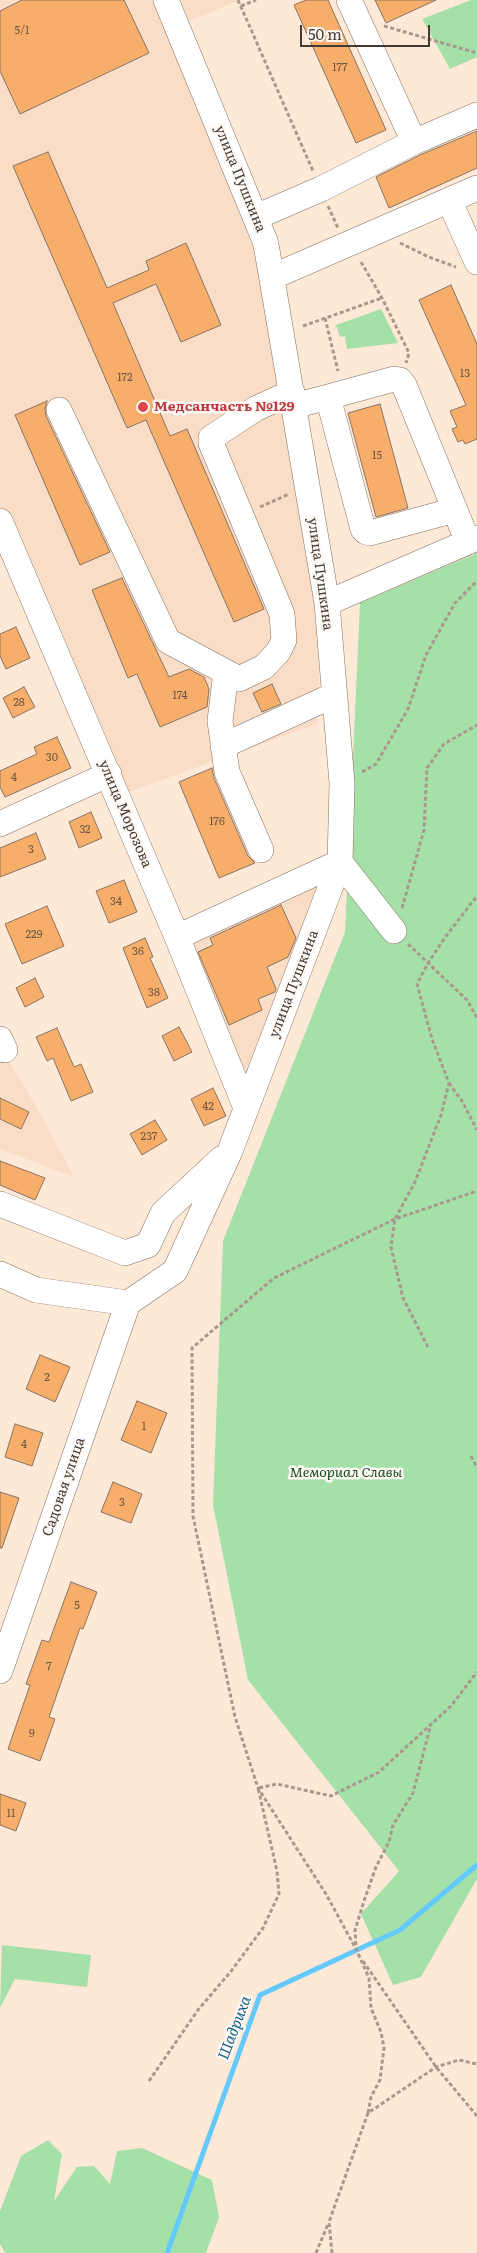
<!DOCTYPE html>
<meta charset="utf-8">
<style>
body{margin:0}
#map{position:relative;width:477px;height:2253px;overflow:hidden;background:#fee8d6;font-family:Literata,serif}
canvas{display:block}
.scale{position:absolute;left:300px;top:25px;width:130px;height:22px;box-sizing:border-box;border:2px solid #433a33;border-top:0;padding-left:6px;font-size:15px;line-height:18px;white-space:nowrap;color:#433a33;-webkit-text-stroke:4px #fef9f5;paint-order:stroke}
</style>
<div id="map">
<canvas width="477" height="2253"></canvas>
<div class="scale">50 m</div>
</div>
<script>
const context = document.querySelector('canvas').getContext('2d');
context.lineJoin = 'round';
function fillPath(path, color) {
  context.fillStyle = color;
  context.fill(path, 'evenodd');
}
function poly(rows) {
  const path = new Path2D();
  for (const r of rows) {
    path.moveTo(r[0], r[1]);
    for (let i = 2; i < r.length; i += 2) path.lineTo(r[i], r[i + 1]);
  }
  return path;
}
function strokePath(path, color, width, dash) {
  context.strokeStyle = color;
  context.lineWidth = width;
  context.lineCap = dash ? 'butt' : 'round';
  context.setLineDash(dash || []);
  context.stroke(path);
}
function write(font, color, halo, rows, align = 'center') {
  context.font = font + ' Literata,serif';
  context.lineWidth = 5;
  context.setLineDash([]);
  context.textBaseline = 'middle';
  context.strokeStyle = halo;
  context.fillStyle = color;
  for (const [text, x, y, turn = 0] of rows) {
    context.save();
    context.translate(x, y);
    context.rotate((+turn || 0) * Math.PI / 180);
    context.textAlign = isNaN(turn) ? turn : align;
    if (halo) context.strokeText(text, 0, 0);
    context.fillText(text, 0, 0);
    context.restore();
  }
}
const built = poly([
 [0,0,154,0,188,75,269,291,304,524,320,649,317,724,123,794,0,525],
 [181,0,240,0,189,21],
 [332,868,274,1028,243,1080,183,932],
 [0,1046,37,1108,74,1177,0,1149]
]);
const green = poly([
 [471,0,477,0,477,57,450,69,422,19],
 [381,309,398,343,347,349,345,336,340,337,336,325],
 [477,553,477,1879,421,1977,393,1985,361,1914,399,1871,248,1680,213,1505,223,1241,345,932,360,603],
 [2,1945,91,1955,87,1987,15,1979,0,2008],
 [48,2140,62,2154,54,2201,77,2167,94,2166,110,2184,117,2151,142,2148,212,2180,219,2217,206,2253,5,2253,0,2244,0,2211,21,2156]
]);
const stream = poly([
 [167,2253,260,1995,400,1930,477,1865]
]);
const building = poly([
 [22,0,124,0,149,53,20,114,0,71,0,11,22,0],
 [306,0,328,0,386,130,356,143,294,5,306,0],
 [375,0,436,0,386,23,375,0],
 [477,131,477,168,389,208,376,177,420,155,477,131],
 [48,152,107,288,149,270,146,261,186,243,221,325,181,342,156,284,113,303,170,436,187,429,264,609,234,622,146,420,127,428,13,166,48,152],
 [451,285,477,344,477,439,465,444,463,440,458,442,452,429,457,427,450,411,466,405,419,300,451,285],
 [47,401,45,409,46,416,110,552,80,565,15,415,47,401],
 [380,404,408,508,376,517,348,413,380,404],
 [122,578,169,677,189,669,204,677,209,689,207,707,160,727,137,674,128,678,92,590,122,578],
 [16,627,30,658,6,669,0,656,0,634,16,627],
 [272,684,281,704,262,712,253,693,272,684],
 [24,687,35,707,13,718,3,698,24,687],
 [57,737,71,768,5,797,0,787,0,771,37,754,34,747,57,737],
 [212,768,214,778,248,856,255,863,219,878,179,782,212,768],
 [91,812,102,838,79,848,69,822,91,812],
 [36,833,46,859,0,877,0,848,36,833],
 [124,880,137,912,109,923,96,891,124,880],
 [281,905,296,938,288,957,267,967,276,989,275,992,258,999,262,1010,229,1025,198,952,213,945,210,938,281,905],
 [47,906,64,946,22,964,5,924,47,906],
 [145,938,153,957,150,958,168,998,147,1008,123,948,145,938],
 [35,978,44,997,25,1007,16,988,35,978],
 [179,1027,192,1052,174,1061,162,1036,179,1027],
 [57,1028,74,1067,81,1064,93,1092,71,1101,53,1058,47,1061,36,1037,57,1028],
 [213,1088,226,1116,204,1126,191,1099,213,1088],
 [0,1098,29,1112,21,1129,0,1119,0,1098],
 [155,1120,167,1140,142,1155,130,1134,155,1120],
 [0,1161,45,1178,35,1200,0,1185,0,1161],
 [40,1355,70,1367,55,1402,26,1389,40,1355],
 [137,1401,167,1413,151,1453,121,1440,137,1401],
 [15,1424,43,1433,32,1466,5,1457,15,1424],
 [113,1482,142,1494,131,1523,101,1512,113,1482],
 [0,1492,19,1498,2,1548,0,1548,0,1492],
 [71,1582,97,1592,83,1629,80,1628,49,1717,55,1719,40,1761,8,1749,30,1685,26,1684,42,1640,49,1642,71,1582],
 [0,1794,26,1803,16,1831,0,1825,0,1794]
]);
const path = poly([
 [238,0,313,171],
 [241,6,256,0],
 [384,26,477,53],
 [328,206,338,228],
 [400,243,429,257,456,267],
 [361,262,382,298,409,353,406,363],
 [325,318,338,371],
 [303,326,382,298],
 [260,507,289,494],
 [362,772,376,764,408,709,426,655,455,603,477,581],
 [402,908,424,830,427,768,444,744,477,725],
 [408,944,467,1000,477,1018],
 [449,1083,462,1101,477,1130],
 [428,1347,403,1298,391,1247,395,1219,415,1182,441,1115,449,1083,432,1039,417,984,428,963,446,936,477,896],
 [471,1456,477,1468],
 [356,1945,355,1930,365,1898,376,1867,389,1842,393,1825,413,1793,431,1724],
 [363,1961,436,2067,477,2116],
 [149,2081,198,2010,232,1970,263,1928,279,1894,277,1871,258,1788,277,1784,331,1796,379,1772,451,1706,477,1672],
 [368,2113,371,2097,380,2080,384,2048,381,2032,371,2008,369,1978,356,1949,326,1894,258,1788,235,1717,193,1516,192,1348,274,1278,395,1219,477,1191],
 [316,2253,328,2224],
 [332,2253,329,2222,368,2113,436,2067,459,2060,477,2064]
]);
const minor = poly([
 [349,0,414,142,477,115],
 [449,200,477,262],
 [256,217,321,189,414,142],
 [272,277,477,188],
 [328,397,394,379,400,380,404,385,468,542],
 [294,406,328,397,363,529,366,532,370,533,455,510],
 [59,410,168,641,239,679,264,667,278,652,284,640,282,614,211,443,211,438,255,409,292,392],
 [0,521,177,937,246,1108],
 [327,603,477,538],
 [226,672,220,721,227,772,261,850],
 [223,746,334,695],
 [0,824,109,774],
 [177,937,340,862,394,931],
 [0,1039,5,1050],
 [0,1204,125,1253,148,1245,163,1213,221,1159],
 [0,1274,36,1290,128,1303,175,1271,230,1151,340,862,342,783,327,603,267,250,265,241,166,0],
 [0,1671,128,1303]
]);
const markers = [
 [143,407,6,"#e0444e"]
];
const numberNames = [
 ["5/1",22,31],
 ["177",340,68],
 ["13",465,374],
 ["172",125,378],
 ["15",377,456],
 ["174",180,696],
 ["28",19,703],
 ["30",52,758],
 ["4",14,778],
 ["176",217,822],
 ["32",85,830],
 ["3",31,850],
 ["34",116,902],
 ["229",34,935],
 ["36",138,952],
 ["38",154,993],
 ["42",208,1107],
 ["237",149,1137],
 ["2",47,1378],
 ["1",144,1427],
 ["4",24,1445],
 ["3",122,1503],
 ["5",77,1606],
 ["7",49,1667],
 ["9",32,1734],
 ["11",11,1814]
];
const streetNames = [
 ["улица Пушкина",240,179,68],
 ["улица Пушкина",320,574,82],
 ["улица Морозова",125,814,67],
 ["улица Пушкина",294,984,-69],
 ["Садовая улица",64,1487,-71]
];
const healthNames = [
 ["Медсанчасть №129",154,407]
];
const parkNames = [
 ["Мемориал Славы",346,1473]
];
const waterNames = [
 ["Шадриха",235,2028,-69]
];
fillPath(built, '#faddc6');
fillPath(green, '#a5e0a9');
strokePath(stream, '#64c9fd', 5);
fillPath(building, '#f7ae6b');
strokePath(building, '#877464', 1);
strokePath(minor, '#847060', 26);
strokePath(path, '#a9998c', 3, [4, 2.5]);
strokePath(minor, '#fff', 25);
for (const [x, y, r, color] of markers) {
  const dot = new Path2D();
  dot.arc(x, y, r, 0, 2 * Math.PI);
  context.fillStyle = color;
  context.fill(dot);
  strokePath(dot, '#fef9f5', 2);
}
write('11px', '#705741', null, numberNames);
write('14px', '#433a33', '#fef9f5', streetNames);
write('bold 14px', '#be3a42', '#fef9f5', healthNames, 'left');
write('italic 14px', '#184c20', '#fef9f5', parkNames);
write('italic 15px', '#105f82', '#fef9f5', waterNames);
</script>
